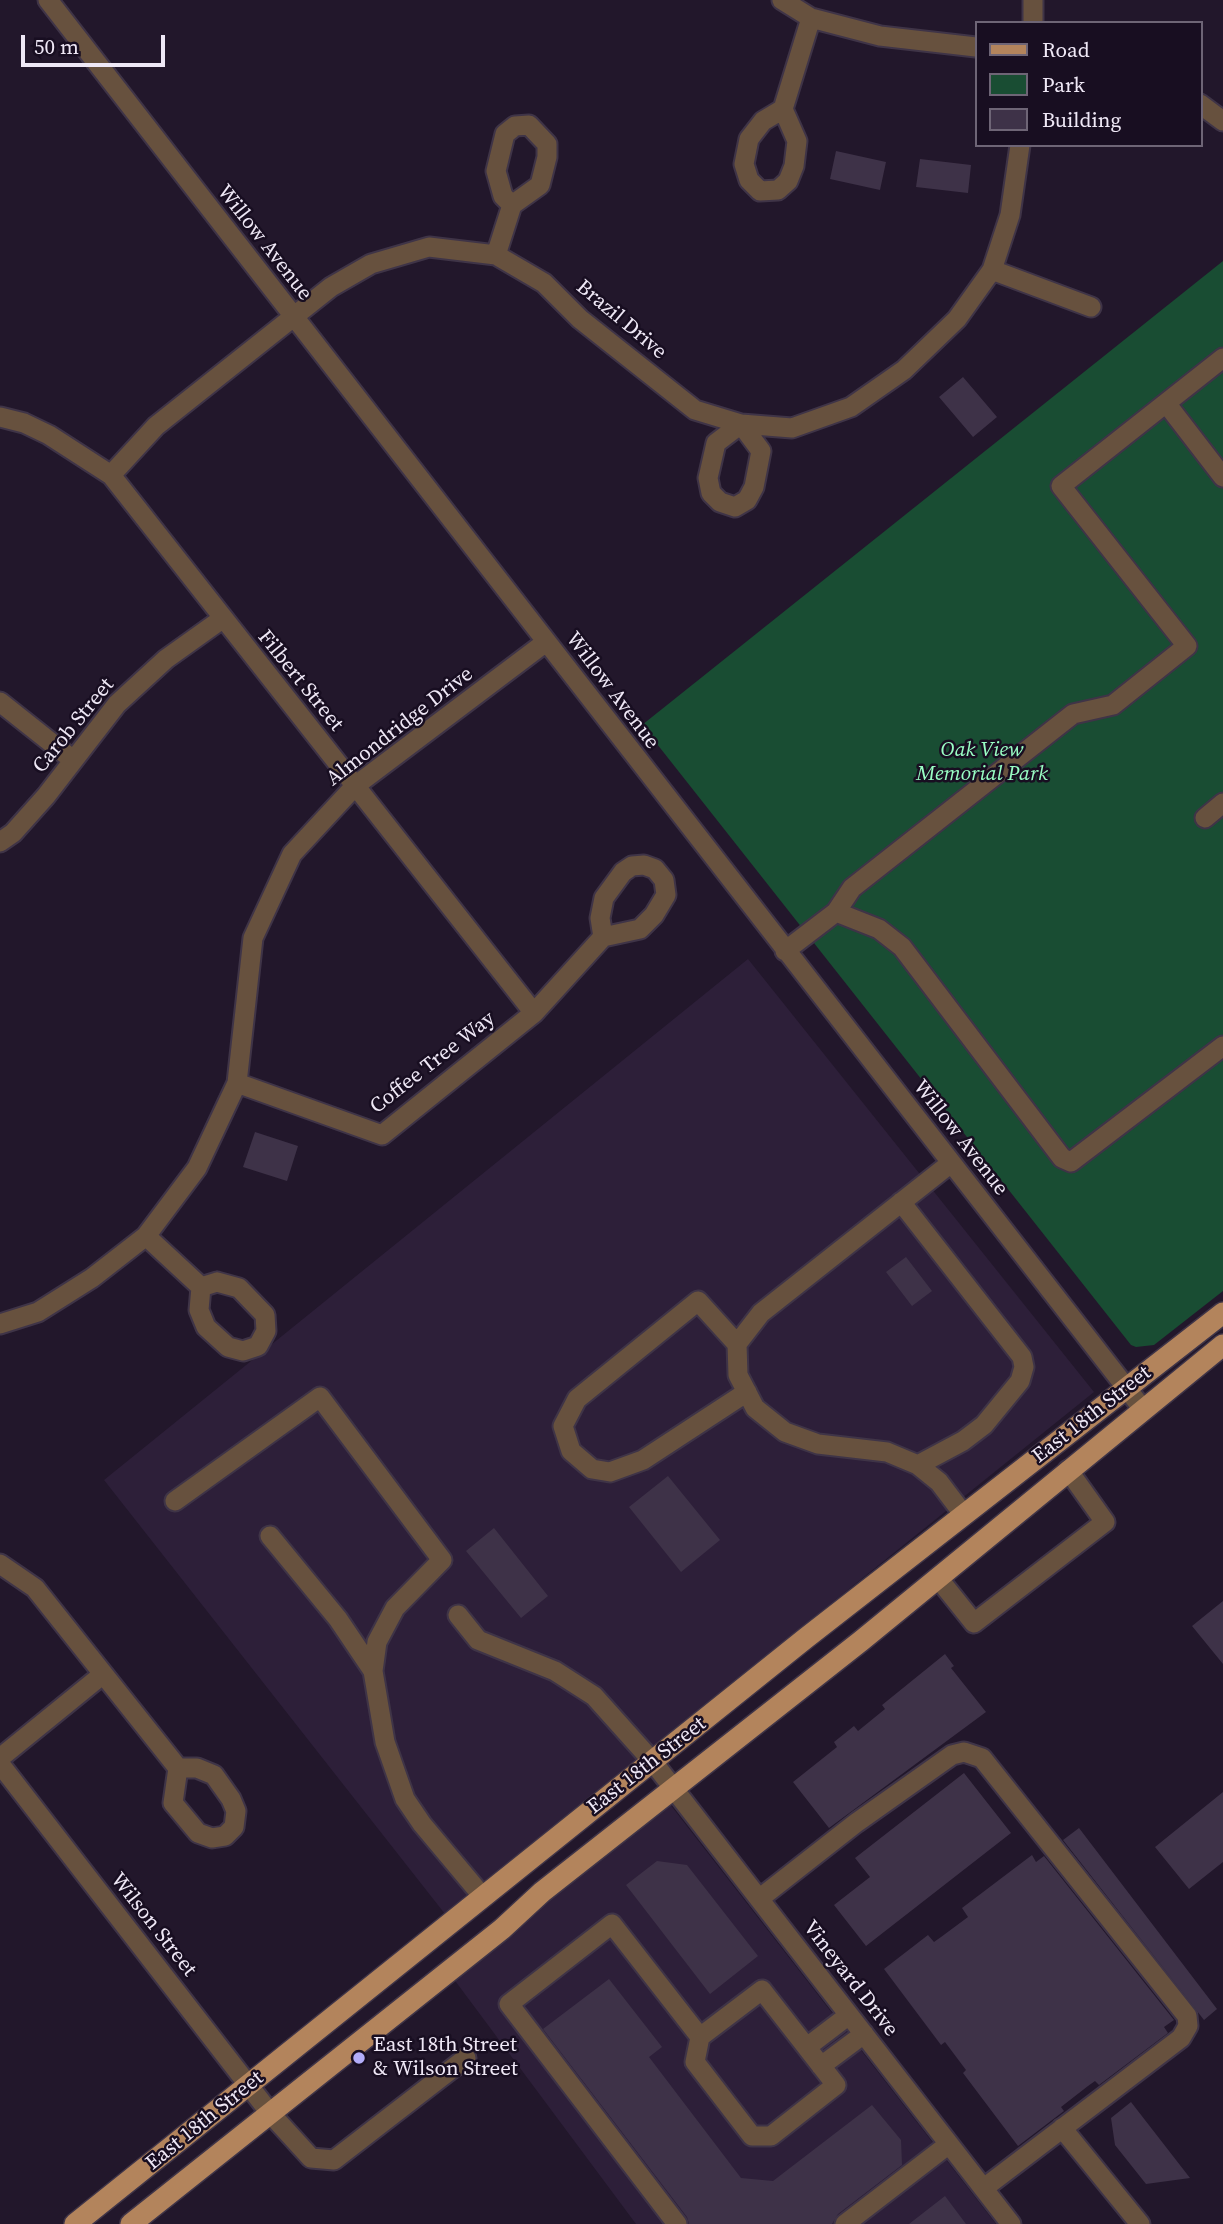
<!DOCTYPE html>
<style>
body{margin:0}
#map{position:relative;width:1223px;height:2224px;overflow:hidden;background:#22172b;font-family:"Source Serif 4",serif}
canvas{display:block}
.legend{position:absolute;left:975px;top:21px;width:228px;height:126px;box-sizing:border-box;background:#180e21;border:2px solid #6e6576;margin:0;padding:9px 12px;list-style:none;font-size:21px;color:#efe8f6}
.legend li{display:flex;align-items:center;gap:14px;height:35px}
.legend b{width:35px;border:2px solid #6e6576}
.scale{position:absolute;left:21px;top:35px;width:144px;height:32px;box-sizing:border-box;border:4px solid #efe8f6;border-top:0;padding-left:9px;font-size:21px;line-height:24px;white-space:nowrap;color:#efe8f6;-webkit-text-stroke:5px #180e21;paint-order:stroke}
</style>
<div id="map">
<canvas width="1223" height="2224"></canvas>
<ul class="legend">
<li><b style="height:9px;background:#b3845c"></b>Road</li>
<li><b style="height:19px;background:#194d33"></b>Park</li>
<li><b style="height:19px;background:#3e3248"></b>Building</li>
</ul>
<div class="scale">50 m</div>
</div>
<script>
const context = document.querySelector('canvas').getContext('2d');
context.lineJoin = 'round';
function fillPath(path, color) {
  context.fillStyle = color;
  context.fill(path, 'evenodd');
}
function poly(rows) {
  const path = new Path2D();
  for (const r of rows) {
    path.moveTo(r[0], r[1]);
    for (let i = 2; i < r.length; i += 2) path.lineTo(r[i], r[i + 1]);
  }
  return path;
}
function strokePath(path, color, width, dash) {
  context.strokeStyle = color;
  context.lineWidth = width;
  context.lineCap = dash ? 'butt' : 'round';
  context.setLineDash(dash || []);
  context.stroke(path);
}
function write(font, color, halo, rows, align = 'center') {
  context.font = font + ' "Source Serif 4",serif';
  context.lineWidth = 5;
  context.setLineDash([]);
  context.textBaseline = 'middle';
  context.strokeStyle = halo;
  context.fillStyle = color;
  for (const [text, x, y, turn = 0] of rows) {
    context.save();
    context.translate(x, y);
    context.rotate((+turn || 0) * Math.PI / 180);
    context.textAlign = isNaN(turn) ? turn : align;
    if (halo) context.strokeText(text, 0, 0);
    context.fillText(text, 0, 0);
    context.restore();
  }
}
const built = poly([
 [748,959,1094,1392,445,1914,104,1480],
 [669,1803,996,2224,636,2224,453,1978]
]);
const green = poly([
 [1223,261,1223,1291,1154,1345,1136,1347,1131,1345,642,725]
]);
const building = poly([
 [836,151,886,162,880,190,830,179],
 [920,159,971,165,968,193,916,187],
 [963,377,997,417,973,437,939,397],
 [255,1132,298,1146,287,1181,243,1167],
 [906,1257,932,1291,912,1306,886,1272],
 [668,1476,720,1540,681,1572,629,1507],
 [494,1528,548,1596,521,1618,466,1551],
 [1223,1601,1223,1664,1192,1626],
 [945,1654,954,1666,951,1668,986,1712,829,1828,793,1782,837,1747,834,1742,854,1726,858,1731,885,1709,882,1705],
 [964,1773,1011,1833,866,1946,834,1905,870,1877,855,1858],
 [1223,1792,1223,1862,1189,1889,1155,1847],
 [1079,1828,1217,2009,1204,2020,1063,1840],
 [1032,1855,1036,1862,1044,1856,1174,2020,1164,2027,1168,2033,1099,2085,1095,2081,1088,2086,1061,2107,1064,2111,1018,2146,963,2073,966,2070,945,2042,941,2045,884,1969,928,1935,934,1942,941,1937,968,1917,962,1908],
 [657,1861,687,1865,758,1956,710,1994,626,1885],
 [609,1979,662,2047,649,2057,741,2178,773,2181,872,2105,901,2140,902,2165,838,2214,832,2224,689,2224,687,2217,543,2029],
 [1131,2102,1190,2178,1146,2184,1115,2145,1111,2118],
 [945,2196,966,2224,909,2224]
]);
const minor = poly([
 [48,0,1142,1408],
 [782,0,811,18,880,36,976,47],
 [1033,23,1033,0],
 [1200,104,1223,121],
 [783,109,797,141,794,166,788,181,778,190,760,191,749,180,744,164,749,139,763,121,783,109,811,18],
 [496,255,512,205,540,185,547,157,547,144,529,125,515,126,505,134,496,171,503,196,512,205],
 [992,270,1091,307],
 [1166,403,1223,477],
 [0,417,24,423,49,435,111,475,534,1013],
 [741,424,761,451,754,487,747,500,735,507,720,502,711,493,708,478,716,443,741,424],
 [111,475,156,426,331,287,371,264,429,247,496,255,544,283,580,319,695,410,741,424,792,428,851,407,904,370,957,319,992,270,1010,215,1020,145],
 [0,702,73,760],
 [1205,818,1223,803],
 [0,842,13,833,46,796,117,704,166,659,222,619],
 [836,912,879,929,902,947,1062,1158,1071,1162,1223,1046],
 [785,951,836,912,852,888,1073,714,1113,705,1187,646,1061,486,1223,358],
 [237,1083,382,1135,534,1013,603,937,640,929,654,915,666,895,664,880,655,869,644,865,632,866,623,872,604,898,600,918,603,937],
 [951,1163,761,1313,737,1344,738,1375,755,1408,785,1432,818,1444,887,1452,918,1465,939,1482,964,1515],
 [901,1202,1022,1357,1024,1367,1020,1381,984,1425,963,1441,918,1465],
 [146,1236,201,1287],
 [217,1282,239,1288,265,1315,266,1331,258,1346,243,1351,228,1347,206,1327,199,1310,201,1287,217,1282],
 [0,1324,38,1312,92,1278,146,1236,197,1168,237,1083,253,938,292,854,355,786,546,642],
 [737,1344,698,1301,577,1399,563,1426,571,1451,592,1469,610,1472,643,1460,747,1392],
 [175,1501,320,1397,442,1560,395,1608,377,1642,373,1671,385,1742,405,1799,422,1824,483,1897],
 [270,1536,338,1619,373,1671],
 [0,1564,35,1588,178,1768],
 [938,1578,974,1623,1105,1522,1068,1470],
 [458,1615,478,1640,555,1671,594,1696,653,1762,1011,2224],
 [0,1758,102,1675],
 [0,1764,270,2113,311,2158,334,2160,466,2058],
 [178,1768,197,1768,214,1775,231,1799,236,1811,234,1827,225,1836,212,1838,198,1833,173,1803,178,1768],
 [759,1899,856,1823,952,1755,964,1752,982,1758,1187,2016,1188,2026,1181,2038,984,2188],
 [762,1990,836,2085,771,2136,752,2136,695,2062,700,2037,762,1990],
 [807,2047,849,2015],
 [821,2066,864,2034],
 [1062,2128,1140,2224],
 [677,2224,509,2004,612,1924,700,2037],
 [845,2224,949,2144]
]);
const major = poly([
 [75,2224,806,1638,1223,1313],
 [131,2224,502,1929,542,1892,861,1641,1223,1345]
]);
const markers = [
 [359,2058,7,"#b3adf9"]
];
const streetNames = [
 ["Willow Avenue",264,243,52],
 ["Brazil Drive",621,320,40],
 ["Filbert Street",300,681,51],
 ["Willow Avenue",612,691,53],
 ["Carob Street",74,726,-51],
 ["Almondridge Drive",400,727,-38],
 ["Coffee Tree Way",433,1063,-38],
 ["Willow Avenue",960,1138,52],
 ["East 18th Street",1092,1415,-38],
 ["East 18th Street",647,1766,-38],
 ["Wilson Street",153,1925,52],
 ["Vineyard Drive",850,1979,52],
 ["East 18th Street",205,2121,-39]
];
const parkNames = [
 ["Oak View",982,751],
 ["Memorial Park",982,775]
];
const poiNames = [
 ["East 18th Street",373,2046],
 ["& Wilson Street",373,2070]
];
fillPath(built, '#2d1f39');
fillPath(green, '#194d33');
fillPath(building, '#3e3248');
strokePath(minor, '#3f3447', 23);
strokePath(major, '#3f3447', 24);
strokePath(minor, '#67513e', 19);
strokePath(major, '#b3845c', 21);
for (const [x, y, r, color] of markers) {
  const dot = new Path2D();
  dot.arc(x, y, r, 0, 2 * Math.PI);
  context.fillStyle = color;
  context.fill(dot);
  strokePath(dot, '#180e21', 2.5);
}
write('21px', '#efe8f6', '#180e21', streetNames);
write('italic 21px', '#99fec4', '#180e21', parkNames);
write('21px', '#efe8f6', '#180e21', poiNames, 'left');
</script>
